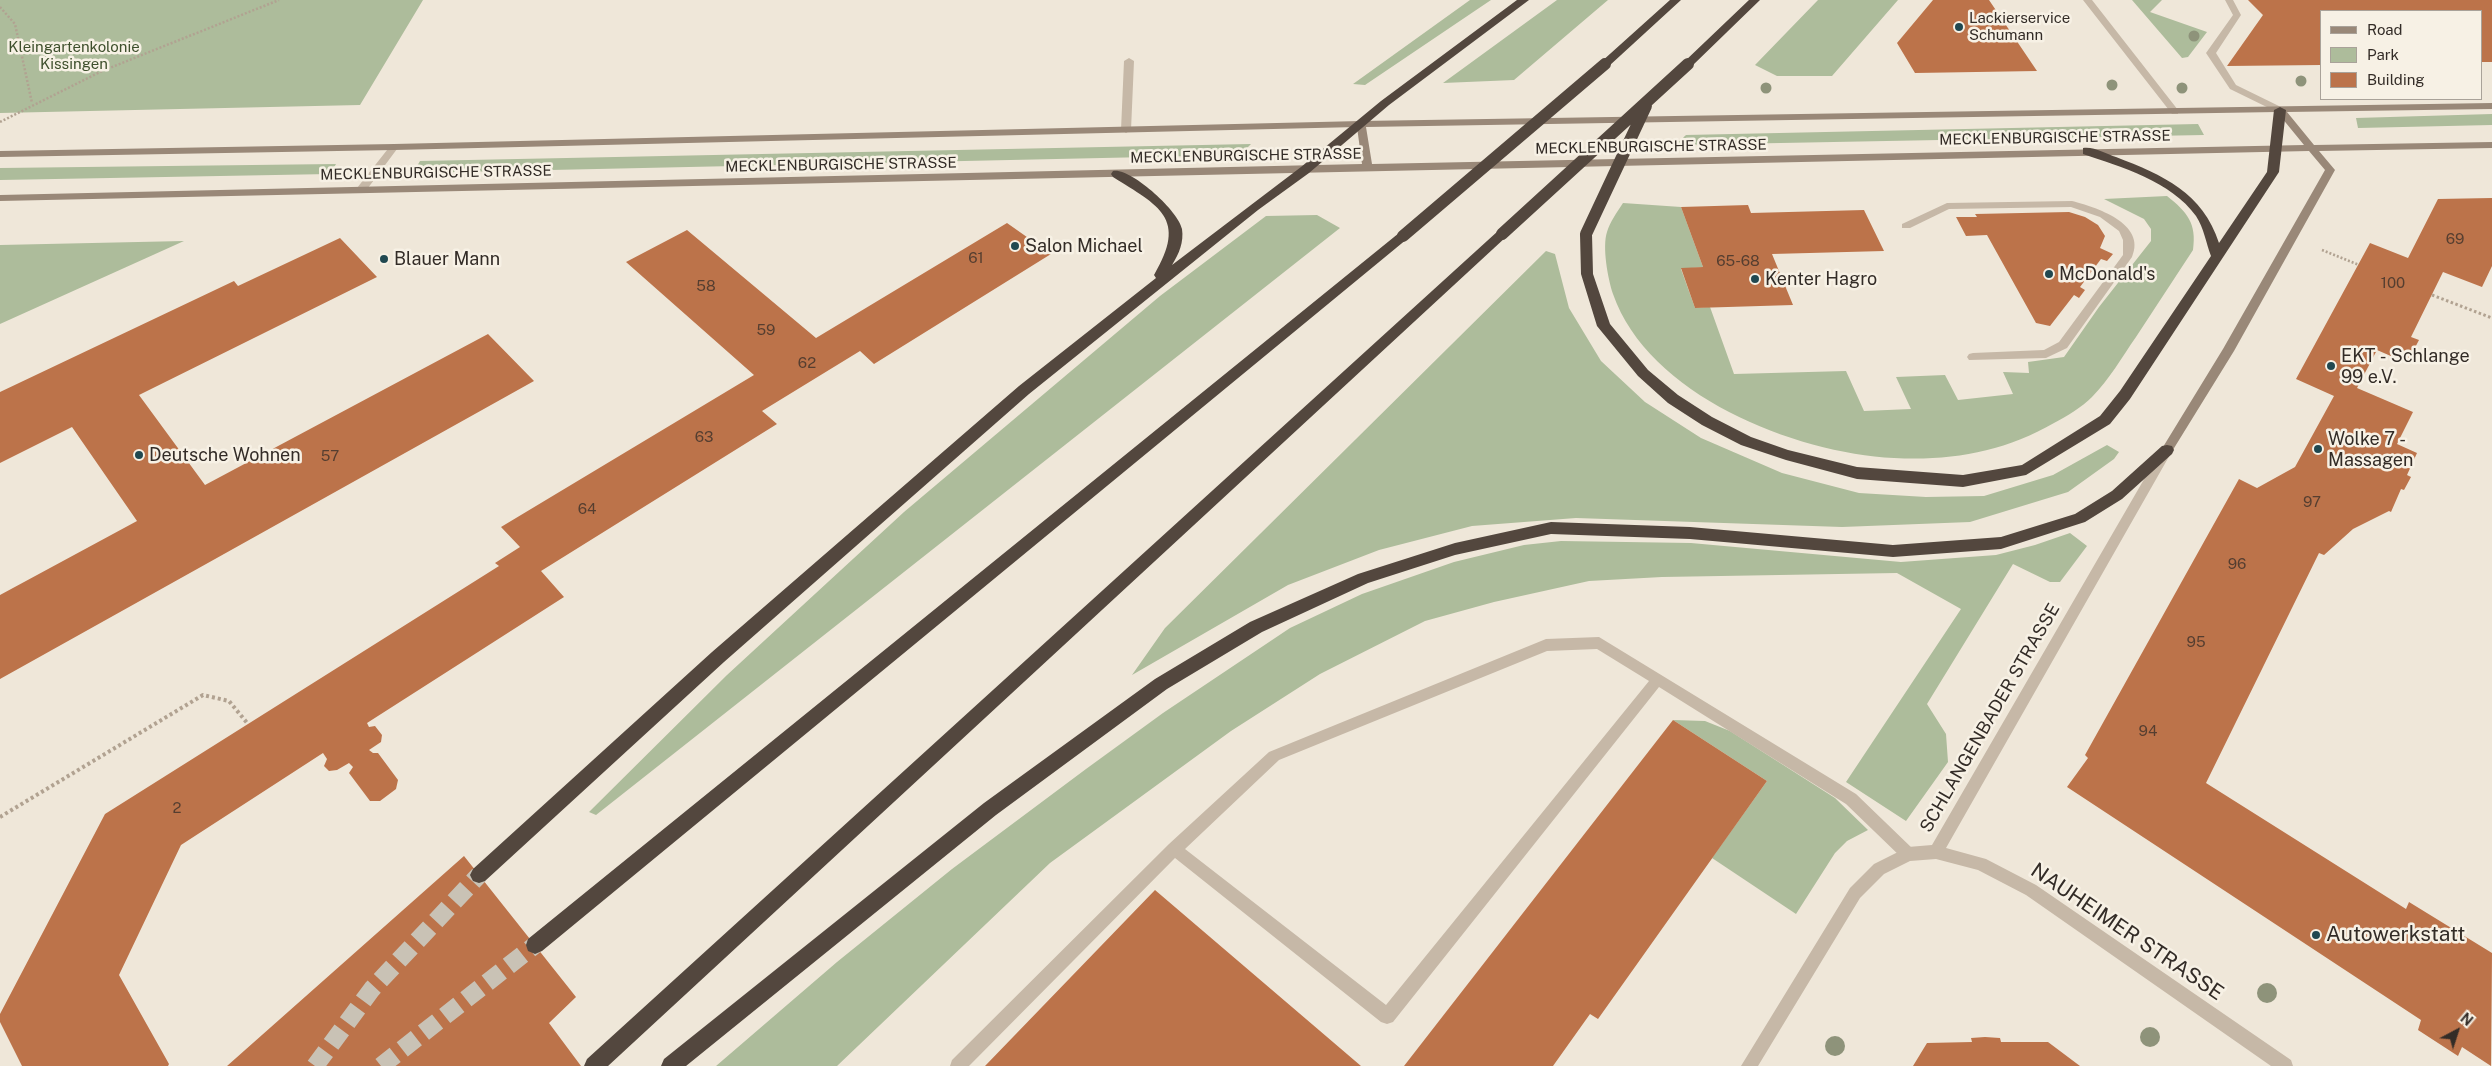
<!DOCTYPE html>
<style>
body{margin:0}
#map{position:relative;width:2492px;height:1066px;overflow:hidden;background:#efe7d9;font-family:"Public Sans",sans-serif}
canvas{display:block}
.legend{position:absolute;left:2320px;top:10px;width:162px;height:90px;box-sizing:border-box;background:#f7f1e5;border:1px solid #a9a299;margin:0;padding:6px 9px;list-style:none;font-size:15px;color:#332c27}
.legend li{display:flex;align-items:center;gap:10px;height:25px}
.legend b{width:25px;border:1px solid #a9a299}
.north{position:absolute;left:2432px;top:1006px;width:50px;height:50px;-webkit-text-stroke:4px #f7f1e5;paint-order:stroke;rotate:40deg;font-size:14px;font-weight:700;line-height:20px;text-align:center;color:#332c27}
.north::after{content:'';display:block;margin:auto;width:18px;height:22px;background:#332c27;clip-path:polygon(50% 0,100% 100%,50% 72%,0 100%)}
</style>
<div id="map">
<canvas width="2492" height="1066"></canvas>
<ul class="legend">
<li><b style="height:6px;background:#998878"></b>Road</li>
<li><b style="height:14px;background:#adbc9b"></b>Park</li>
<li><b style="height:14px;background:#bc734a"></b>Building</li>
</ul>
<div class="north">N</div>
</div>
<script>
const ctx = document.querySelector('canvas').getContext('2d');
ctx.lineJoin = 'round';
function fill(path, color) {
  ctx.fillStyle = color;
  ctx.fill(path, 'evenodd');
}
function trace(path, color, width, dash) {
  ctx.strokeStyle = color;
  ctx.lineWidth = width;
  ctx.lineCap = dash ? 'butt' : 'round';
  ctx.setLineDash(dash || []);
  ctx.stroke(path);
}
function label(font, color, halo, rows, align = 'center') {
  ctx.font = font + ' "Public Sans",sans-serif';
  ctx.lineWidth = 5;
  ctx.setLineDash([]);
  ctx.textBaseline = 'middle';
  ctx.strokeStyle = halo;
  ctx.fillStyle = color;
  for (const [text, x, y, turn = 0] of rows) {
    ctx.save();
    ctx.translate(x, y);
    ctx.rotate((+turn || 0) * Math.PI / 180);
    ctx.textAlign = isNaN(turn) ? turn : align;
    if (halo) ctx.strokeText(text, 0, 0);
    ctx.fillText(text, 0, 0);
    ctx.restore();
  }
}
fill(new Path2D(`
 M0 0H423L360 105 0 113Z
 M1470 0H1491L1365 85 1353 84Z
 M1557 0H1608L1514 80 1443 83Z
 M1818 0H1898L1832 76H1777L1755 65Z
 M2132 0H2162L2150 12 2207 32 2188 57 2182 58Z
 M2492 114V125L2358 128 2356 118Z
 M2198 124 2204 135 1675 145 1686 135Z
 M1251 144 1240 155 413 173 420 161Z
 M336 164 330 174 0 180V168Z
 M2167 196C2187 212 2197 223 2193 250 2174 279 2155 308 2136 337 2122 357 2109 380 2092 397 2082 407 2066 417 2054 423 2004 452 1951 461 1894 458 1794 453 1648 395 1613 294 1608 279 1602 247 1607 232 1610 222 1617 212 1623 203L1681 207 1703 267 1681 269 1695 308 1710 307 1734 374 1846 371 1864 411 1911 409 1896 377 1945 375 1958 400 2013 394 2003 372 2029 373 2028 362 2064 357 2099 307 2151 241V229L2144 219 2104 199Z
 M1317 215 1340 228 596 815 589 812 727 675 904 512 1160 296 1266 216Z
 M184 241 0 324V245Z
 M1546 251 1555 254 1569 308 1601 361 1645 402 1701 438 1782 473 1859 493 1926 497 1984 496 2053 475 2107 445 2119 452 2114 459 2068 492 1970 522 1842 527 1576 518 1472 526 1379 550 1288 585 1132 675 1165 628Z
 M2070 533 2087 546 2060 582H2050L2013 564 1927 704 1946 734 1948 762 1906 821 1846 782 1961 609 1897 573 1662 577 1589 581 1494 602 1425 621 1320 674 1231 731 1050 863 837 1066H716L837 962 952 869 1086 769 1163 713 1290 628 1362 594 1454 562 1524 545 1561 541 1691 543 1901 562 1996 555 2035 545Z
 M1673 720 1705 721 1730 731 1835 798 1868 830 1847 841 1835 853 1796 914 1712 858 1767 781Z`), '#adbc9b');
fill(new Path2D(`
 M1933 0H1989L2037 71 1915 73 1897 43Z
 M2248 0H2492V62H2481V11H2321V65L2227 66 2263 15Z
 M2492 198V266L2482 287 2443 272 2411 337 2419 340 2407 363 2377 350 2357 388 2413 412 2397 444 2417 453 2407 475 2411 477 2404 490 2401 489 2391 512 2389 511 2353 529 2324 555 2319 553 2206 783 2406 909 2409 902 2492 953 2491 1066 2462 1047 2458 1056 2418 1030 2421 1020 2067 787 2088 758 2085 755 2239 479 2257 488 2295 467 2334 396 2296 379 2370 243 2408 258 2438 199Z
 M1748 205 1751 213 1864 210 1884 251 1772 254 1793 305 1695 308 1681 268 1703 267 1681 207Z
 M2069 212 2085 217 2098 225 2105 236 2100 248 2113 254 2107 261 2101 259 2080 287 2085 290 2079 298 2074 295 2050 326 2036 323 1987 235 1966 236 1956 217H1977L1975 214Z
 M1007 223 1051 254 874 364 860 351 762 411 777 424 541 571 564 597 367 723 369 727 375 726 382 735 381 742 369 750 373 753H378L398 780 396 789 380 801H370L349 773 353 767 349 763 337 770 329 771 324 766 327 759 323 753 181 845 119 975 169 1064 168 1066H22L0 1022V1014L105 814 499 566 495 563 520 547 501 527 754 375 626 262 687 230 816 338Z
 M340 238 377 277 139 395 205 485 488 334 534 381 0 679V595L137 521 72 427 0 463V392L234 281 238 286Z
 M1673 720 1767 781 1598 1019 1590 1014 1553 1066H1404Z
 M464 856 576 997 549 1023 581 1066H227Z
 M1155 890 1361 1066H985Z
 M1985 1037 2000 1038 2001 1042H2048L2080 1066H1913L1927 1043 1972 1042 1971 1038Z`), '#bc734a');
trace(new Path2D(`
 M315 1066 372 989 479 875
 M381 1066 535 945`), '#c9c2b5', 18, [18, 9]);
trace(new Path2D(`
 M0 7 15 24 32 103
 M0 122 102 71 279 0
 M2322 250 2359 265`), '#b1a291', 2.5, [2, 2]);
trace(new Path2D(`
 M2432 295 2492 318`), '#b1a291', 3, [2.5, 2.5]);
trace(new Path2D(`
 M0 817 203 695 229 701 248 724`), '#b1a291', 4, [3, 3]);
fill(new Path2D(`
 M2083 0H2092L2178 110V114H2172Z
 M2225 0H2233L2241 15 2216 53 2236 85 2283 108V112H2277L2230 89 2206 53 2233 15Z
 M1129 58 1134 61 1131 130 1126 133 1121 130 1124 61Z
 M394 144 397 145V149L365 192H357V188L391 145Z
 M2072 201C2095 207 2147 223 2132 257L2067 348 2046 358 1969 360 1967 357 1969 354 1973 353 2044 350 2059 342 2123 255V240L2119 231 2100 217 2071 207 1949 209 1910 228H1902V224L1947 203Z
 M1599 637 1856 794 1913 849 1915 854 1913 859 1908 861 1903 859 1846 804 1659 687 1393 1022 1387 1024 1381 1022 1175 858 969 1066H950L952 1060 1169 844 1269 752 1546 639ZM1597 649 1649 681 1386 1005 1185 849 1279 760 1547 651Z`), '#c6b8a7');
fill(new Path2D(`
 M2165 449 2171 453 1946 848 1986 859 2036 885 2291 1060 2293 1066H2271L2026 895 1978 870 1936 859 1910 861 1884 874 1860 898 1758 1066H1741L1850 888 1874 864 1908 847 1932 845 2161 450Z`), '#c6b8a7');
fill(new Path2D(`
 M2492 103V109L2287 112 2314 145 2492 142V148L2319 151 2335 170 2234 351 2171 453H2163L2161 450 2163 447 2223 349 2325 170 2309 151 0 201V195L1362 164 1357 127 394 150 0 157V151L394 144 1361 121ZM2277 112 2304 145 1372 164 1366 127Z`), '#998878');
fill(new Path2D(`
 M1517 0H1529L1389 105 1309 173 1258 210 1029 394 724 662 485 881 479 883 473 881 470 875 473 869 712 652 1019 386 1156 278 1154 275C1188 218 1159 206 1113 177L1111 174 1113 171C1130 167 1179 211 1182 229 1184 242 1179 254 1172 265L1301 167 1381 101Z
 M1670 0H1681L1609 66H1601V62Z
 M1749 0H1760L1692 66H1684V62Z
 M2280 107 2286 110 2279 172 2130 399 2110 424 2026 475 1963 487 1857 479 1786 460 1741 445 1702 425 1668 403 1638 376 1597 326 1581 274 1580 234 1586 230 1592 234 1593 274 1610 324 1648 370 1678 395 1712 417 1751 437 1788 450 1857 467 1963 475 2022 465 2100 416 2120 391 2211 256C2206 243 2204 228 2196 216 2171 181 2121 167 2083 154V148C2093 146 2107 154 2116 157 2163 175 2203 193 2219 243L2267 172 2274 110Z
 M1502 230 1506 231 1508 234 1506 237 608 1066H584L587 1059 1498 231Z
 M1403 232 1407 233 1409 236 1407 239 542 951 535 954 528 951 526 945 528 939 1399 233Z
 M2167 445 2172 446 2174 450 2172 454 2122 499 2085 522 2001 549 1893 557 1690 539 1551 534 1455 555 1368 583 1262 632 1167 689 996 815 686 1066H661L664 1059 984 803 1155 679 1250 622 1358 574 1455 543 1551 522 1690 527 1893 545 2001 537 2075 514 2112 491 2162 446Z`), '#53473e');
trace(new Path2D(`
 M1502 234 1688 64
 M1586 234 1646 106
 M1403 236 1605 64`), '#53473e', 12);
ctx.fillStyle = '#8e937a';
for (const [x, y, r] of [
 [2194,36,5.5],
 [2301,81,5.5],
 [2112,85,5.5],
 [1766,88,5.5],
 [2182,88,5.5],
 [2267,993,10],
 [2150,1037,10],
 [1835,1046,10]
]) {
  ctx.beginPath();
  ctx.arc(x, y, r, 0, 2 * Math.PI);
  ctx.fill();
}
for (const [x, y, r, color] of [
 [1959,27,5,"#204850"],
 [1015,246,5,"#204850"],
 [384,259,5,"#204850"],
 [2049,274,5,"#204850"],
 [1755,279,5,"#204850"],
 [2331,366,5,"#204850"],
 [2318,449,5,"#204850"],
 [139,455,5,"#204850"],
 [2316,935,5,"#204850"]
]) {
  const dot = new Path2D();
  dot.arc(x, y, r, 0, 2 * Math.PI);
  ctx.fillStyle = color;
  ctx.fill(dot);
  trace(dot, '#f7f1e5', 2);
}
label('15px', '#332c27', '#f7f1e5', [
 ["Lackierservice",1969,18],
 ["Schumann",1969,35]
], 'left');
label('15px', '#3e4f2c', '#f7f1e5', [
 ["Kleingartenkolonie",74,47],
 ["Kissingen",74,64]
]);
label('15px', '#332c27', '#f7f1e5', [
 ["MECKLENBURGISCHE STRASSE",2055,138,-1],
 ["MECKLENBURGISCHE STRASSE",1651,147,-1],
 ["MECKLENBURGISCHE STRASSE",1246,156,-1],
 ["MECKLENBURGISCHE STRASSE",841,165,-1],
 ["MECKLENBURGISCHE STRASSE",436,173,-1]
]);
label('15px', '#553e30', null, [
 ["69",2455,239],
 ["61",976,258],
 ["65-68",1738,261],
 ["100",2393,283],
 ["58",706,286],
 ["59",766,330],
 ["62",807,363],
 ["63",704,437],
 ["57",330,456],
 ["97",2312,502],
 ["64",587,509],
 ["96",2237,564],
 ["95",2196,642],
 ["94",2148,731],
 ["2",177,808]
]);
label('18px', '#332c27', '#f7f1e5', [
 ["Salon Michael",1025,246],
 ["Blauer Mann",394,259],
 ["McDonald's",2059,274],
 ["Kenter Hagro",1765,279],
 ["EKT - Schlange",2341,356],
 ["99 e.V.",2341,377],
 ["Wolke 7 -",2328,439],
 ["Massagen",2328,460],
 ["Deutsche Wohnen",149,455]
], 'left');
label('18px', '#332c27', '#f7f1e5', [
 ["SCHLANGENBADER STRASSE",1990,718,-60]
]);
label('21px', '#332c27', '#f7f1e5', [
 ["NAUHEIMER STRASSE",2127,932,34]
]);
label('21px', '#332c27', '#f7f1e5', [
 ["Autowerkstatt",2326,935]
], 'left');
</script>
